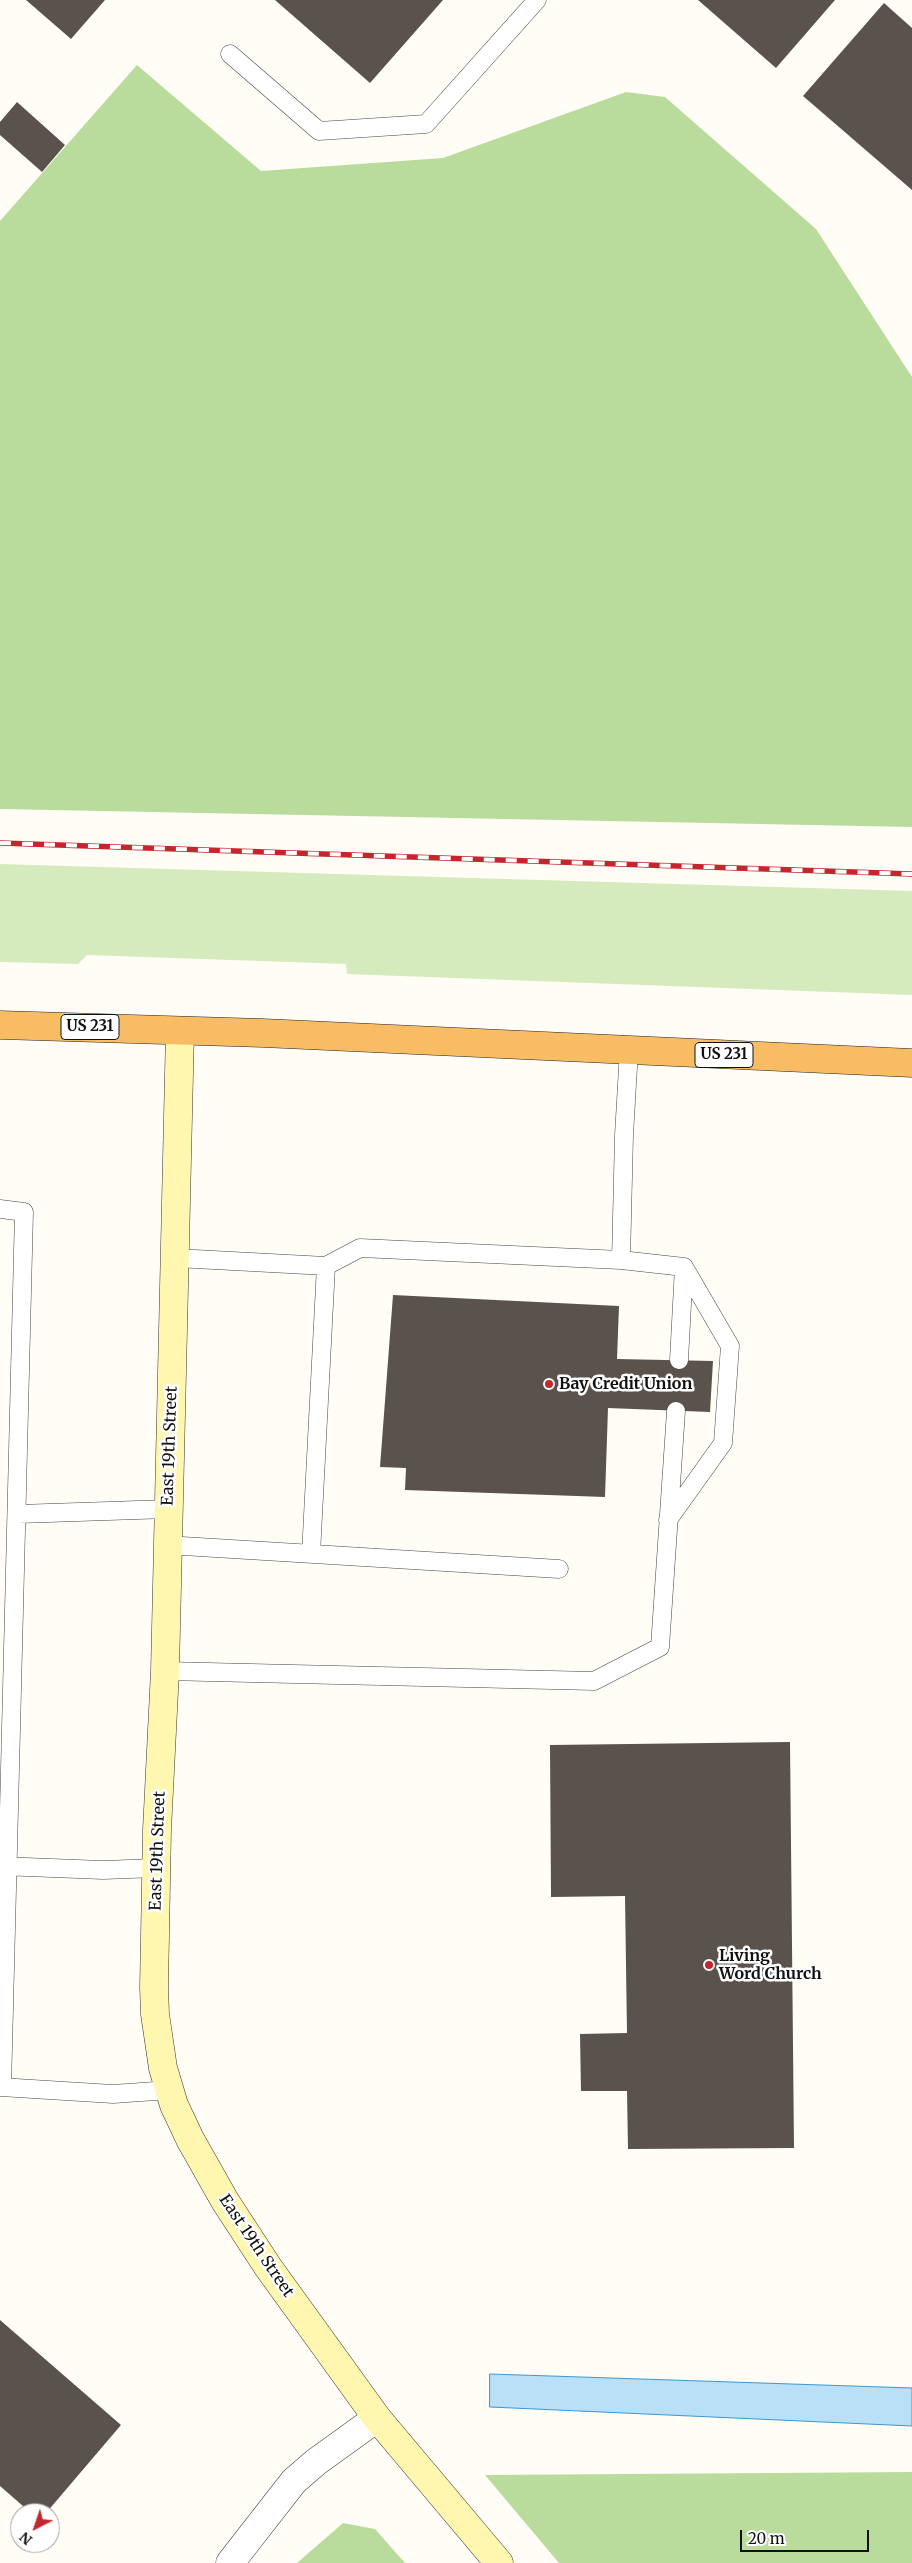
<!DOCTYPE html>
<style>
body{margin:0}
#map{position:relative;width:912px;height:2563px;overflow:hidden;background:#fffdf5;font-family:Merriweather,serif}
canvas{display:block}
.north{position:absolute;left:10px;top:2503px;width:50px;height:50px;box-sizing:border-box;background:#fff;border:1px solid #a0a0a0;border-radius:50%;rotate:221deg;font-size:14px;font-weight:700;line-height:20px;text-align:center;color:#111}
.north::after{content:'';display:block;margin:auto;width:18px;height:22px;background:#c4262e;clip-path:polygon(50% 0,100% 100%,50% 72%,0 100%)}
.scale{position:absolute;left:740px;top:2530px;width:129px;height:22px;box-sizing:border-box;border:2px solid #111;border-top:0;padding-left:6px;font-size:15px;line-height:18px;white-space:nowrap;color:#111;-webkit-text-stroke:4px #fff;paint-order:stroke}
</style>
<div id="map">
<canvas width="912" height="2563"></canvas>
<div class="north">N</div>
<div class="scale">20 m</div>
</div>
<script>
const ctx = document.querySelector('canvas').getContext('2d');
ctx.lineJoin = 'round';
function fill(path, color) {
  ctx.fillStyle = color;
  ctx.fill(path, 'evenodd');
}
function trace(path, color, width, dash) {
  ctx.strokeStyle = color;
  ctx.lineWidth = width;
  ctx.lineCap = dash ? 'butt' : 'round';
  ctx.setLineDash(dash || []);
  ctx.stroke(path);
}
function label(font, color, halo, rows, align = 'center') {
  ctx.font = font + ' Merriweather,serif';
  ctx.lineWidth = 5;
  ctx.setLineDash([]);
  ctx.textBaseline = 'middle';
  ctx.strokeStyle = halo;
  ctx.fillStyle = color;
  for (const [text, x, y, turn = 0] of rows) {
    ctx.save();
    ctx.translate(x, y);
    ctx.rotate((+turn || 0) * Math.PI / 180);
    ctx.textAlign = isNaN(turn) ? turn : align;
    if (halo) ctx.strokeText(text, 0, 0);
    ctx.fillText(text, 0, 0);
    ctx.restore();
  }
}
fill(new Path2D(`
 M0 864 912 891V995L347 974 346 964 87 955 78 964 0 962Z`), '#d5ebbd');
fill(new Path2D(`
 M137 65 261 171 443 158 626 92 665 97 816 229 912 377V827L0 809V221Z
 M912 2472V2563H559L485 2475Z
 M343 2523 375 2529 405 2563H297Z`), '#b9dc9c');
const water = new Path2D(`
 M490 2374 912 2388V2426L490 2407Z`);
fill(water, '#b9e0f7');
trace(water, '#3f96cf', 1);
fill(new Path2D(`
 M26 0H105L71 39Z
 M275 0H443L370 83Z
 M698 0H835L776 68Z
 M884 3 912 28V190L803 96Z
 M17 102 65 145 42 172 0 135V122Z
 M393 1295 619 1306 617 1359 713 1361 710 1412 608 1408 605 1497 405 1490 406 1468 380 1467Z
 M790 1742 794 2148 628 2149 627 2091H581L580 2034 627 2033 625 1896 551 1897 550 1745Z
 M0 2320 121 2425 46 2513H31L0 2486Z`), '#5a524d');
const service = new Path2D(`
 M230 54 319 131 426 124 537 0
 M0 1209 24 1212 2 2087
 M176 1258 326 1266 360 1248 621 1260 684 1267
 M621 1260 624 1135 629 1050
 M679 1360 684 1267
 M18 1514 168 1509
 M668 1520 723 1443 730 1346 684 1267
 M166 1545 559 1569
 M311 1554 326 1266
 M165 1671 594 1681 660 1647 676 1411
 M0 1866 103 1870 157 1868
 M0 2087 113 2094 170 2090`);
const minor = new Path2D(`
 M230 2563 294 2481 316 2462 377 2418`);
const secondary = new Path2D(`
 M180 1031 165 1671 157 1830 154 1988 155 2014 163 2068 174 2105 190 2139 225 2201 268 2267 377 2418 499 2563`);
const trunk = new Path2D(`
 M0 1025 263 1033 912 1063`);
trace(service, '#444', 19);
trace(minor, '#444', 29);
trace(secondary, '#333', 29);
trace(trunk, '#222', 29);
trace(service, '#fff', 18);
trace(minor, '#fff', 28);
trace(secondary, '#fff6b0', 28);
trace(trunk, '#f7bc64', 28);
const rail = new Path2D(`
 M0 843 912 874`);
trace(rail, '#c4262e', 5.5);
trace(rail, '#fff', 4, [11]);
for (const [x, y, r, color] of [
 [549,1384,5,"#c4262e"],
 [709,1965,5,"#c4262e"]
]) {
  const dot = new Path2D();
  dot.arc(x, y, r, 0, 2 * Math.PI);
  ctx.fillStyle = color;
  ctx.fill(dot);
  trace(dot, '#fff', 2);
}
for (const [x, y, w] of [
 [90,1027,58],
 [724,1055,58]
]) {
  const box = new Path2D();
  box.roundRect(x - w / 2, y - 12.5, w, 25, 4);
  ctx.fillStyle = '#fff';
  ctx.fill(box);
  trace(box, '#111', 1);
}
label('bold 15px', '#111', null, [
 ["US 231",90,1027],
 ["US 231",724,1055]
]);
label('bold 16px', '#111', '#fff', [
 ["Bay Credit Union",559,1384],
 ["Living",719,1956],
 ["Word Church",719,1974]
], 'left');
label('16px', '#111', '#fff', [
 ["East 19th Street",170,1446,-88],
 ["East 19th Street",158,1851,-88],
 ["East 19th Street",256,2246,56]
]);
</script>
